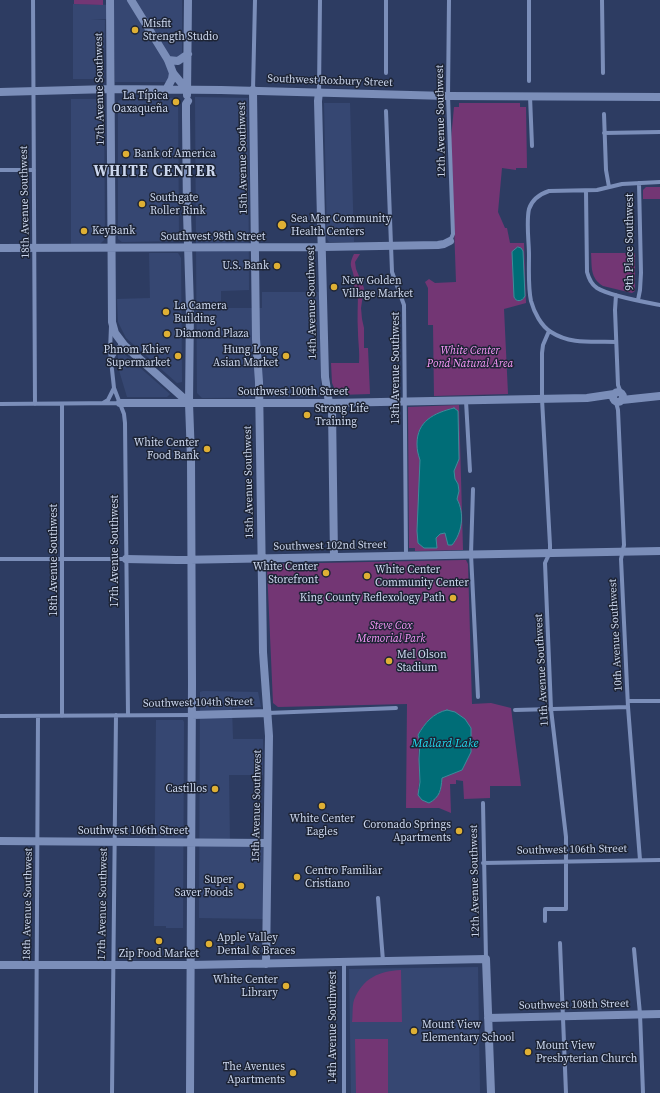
<!DOCTYPE html>
<meta charset="utf-8">
<style>
body{margin:0}
canvas{display:block;background:#2d3c62}
</style>
<canvas width="660" height="1093"></canvas>
<script>
const ctx = document.querySelector('canvas').getContext('2d');
ctx.lineJoin = 'round';
function fill(path, color) {
  ctx.fillStyle = color;
  ctx.fill(path, 'evenodd');
}
function trace(path, color, width, dash) {
  ctx.strokeStyle = color;
  ctx.lineWidth = width;
  ctx.lineCap = dash ? 'butt' : 'round';
  ctx.setLineDash(dash || []);
  ctx.stroke(path);
}
function label(font, color, halo, rows, align = 'center') {
  ctx.font = font + ' "Source Serif 4",serif';
  ctx.lineWidth = 3;
  ctx.setLineDash([]);
  ctx.textBaseline = 'middle';
  ctx.strokeStyle = halo;
  ctx.fillStyle = color;
  for (const [text, x, y, turn = 0] of rows) {
    ctx.save();
    ctx.translate(x, y);
    ctx.rotate((+turn || 0) * Math.PI / 180);
    ctx.textAlign = isNaN(turn) ? turn : align;
    if (halo) ctx.strokeText(text, 0, 0);
    ctx.fillText(text, 0, 0);
    ctx.restore();
  }
}
fill(new Path2D(`
 M114 0H182V54L167 82H115L114 19H91L105 20 104 79H73V4L114 5Z
 M195 97 248 98 249 290 221 291V308H262V292H320L321 394 319 397 202 398 197 393Z
 M178 98 179 241 122 242 118 239V101L122 99Z
 M71 99H102L104 102 105 239 100 244H71Z
 M324 103H350L354 242H329L327 239Z
 M149 253H178L181 258 182 382 177 383 126 338 118 322 117 299 150 298Z
 M121 351 170 394 167 397H127L118 367V352Z
 M203 691 258 692 261 707 232 708 233 739H263V775H229L230 845H263V919L199 918 200 692Z
 M156 720H183L184 722 183 928H166V926H154Z
 M478 967 480 1093H351L349 969Z`), '#364772');
fill(new Path2D(`
 M74 0H103V5L74 4Z
 M459 103H520V107H526L527 168H516V170L502 168 498 212 505 228H507L510 243H524L526 303 504 309 508 394 434 396 433 325H428V288L425 282 429 279 435 283 456 282 451 139 454 107H459Z
 M646 187H660V199H643V190Z
 M591 253H635V291L632 293 603 286C590 278 592 267 591 253Z
 M354 254H360L355 262 356 269 364 288 361 308 362 319 364 328V348H368L370 394 339 395 337 394 332 383 331 363H359C360 352 358 342 358 332 357 318 358 304 358 291L354 290C354 286 354 281 354 277 352 266 348 266 354 254Z
 M459 405 463 550 415 551V548H409L408 407Z
 M463 560H466L468 564 472 704 491 703 511 708 521 786H490V798L464 799 463 781 456 780V784H450L451 813 439 808H406L407 704 278 707 273 703 267 568 269 566 273 564ZM447 710 466 761 462 770 442 778 440 793 418 789C421 779 419 770 419 760 418 751 420 744 418 735 425 723 434 713 447 710Z
 M401 970 402 1022H352C353 1016 352 1006 354 1000 363 978 379 971 401 970Z
 M355 1039H388V1093H356Z`), '#733674');
const water = new Path2D(`
 M518 247 521 248 523 251 525 296C522 302 516 302 514 297L512 252Z
 M454 408 458 411 459 459 454 471 455 479 458 484 459 491 457 499C465 514 462 533 452 545H448L445 533 440 534 436 538 437 548H424L418 543 417 531 420 460C418 454 417 450 417 444 417 421 434 413 454 408Z
 M447 710 455 712 465 719 471 728V752L462 770 442 778C441 790 440 797 429 803L422 800 418 795 420 782 419 759 420 742 418 735C425 723 433 713 447 710Z`);
fill(water, '#006d77');
trace(water, '#3d8d9b', 1);
trace(new Path2D(`
 M33 0 35 404
 M449 0 448 96 453 234 450 241
 M529 0V81
 M602 0 603 73
 M386 73V0
 M253 90 255 0
 M319 92 320 0
 M530 96 532 146
 M386 111 392 272 404 305 406 555
 M604 114 606 170 609 187
 M604 133 660 132
 M0 170H34
 M586 191 587 272C589 279 591 284 597 288 610 296 644 302 660 305
 M616 295 615 310 618 385 621 393
 M638 300 640 290 641 273 639 183
 M111 326 110 351 114 388 124 414 125 423 128 715
 M616 342C594 341 571 345 551 332 541 326 534 312 531 301 528 287 529 270 529 255 529 242 526 222 529 209 532 200 540 194 549 191L597 190 622 184 660 182
 M112 358 122 342
 M466 401 470 471
 M616 402 618 410 624 545 621 559 628 707 640 860
 M103 403 108 400 114 388
 M0 404 120 403
 M62 404V716
 M473 489 471 554 478 697
 M0 559H126
 M628 701H660
 M515 710 628 707
 M268 713 396 708
 M0 716 192 715
 M483 803 486 959
 M483 863 660 860
 M378 898 383 961
 M545 921V909H566V837L551 709 545 563 550 552V545L542 399V353L543 345 549 331
 M560 943 566 1093
 M634 949 640 1014 643 1093
 M36 1093 38 716
 M112 1093 116 715
 M344 1093V962`), '#7b8eb9', 4);
trace(new Path2D(`
 M110 0 112 322 115 333 124 345 189 403
 M131 0 168 60 173 73 187 90
 M168 60 178 61 188 54
 M166 90 172 79 173 73
 M253 90 256 339 259 382 263 652 269 736 266 964
 M0 92 110 89 221 90 448 96 660 97
 M319 92 318 101 325 377 329 403 332 409 334 557
 M187 95 188 0
 M188 101 186 104V116L187 213 190 308 189 403 191 458 192 684 190 1093
 M0 248 322 247 438 245 444 244 450 241
 M613 397a5 5 0 1 1 10 0a5 5 0 1 1-10 0Z
 M622 400 660 396
 M120 403H329L587 398 614 394
 M126 559 177 560 660 551
 M192 715 268 713
 M0 841 267 843
 M0 965H191L486 959 491 1093
 M488 1018 660 1014`), '#7b8eb9', 8);
for (const [x, y, r, color] of [
 [135,30,4,"#dfb034"],
 [176,102,4,"#dfb034"],
 [126,154,4,"#dfb034"],
 [142,204,4,"#dfb034"],
 [282,225,5,"#dfb034"],
 [84,231,4,"#dfb034"],
 [277,266,4,"#dfb034"],
 [334,287,4,"#dfb034"],
 [166,312,4,"#dfb034"],
 [167,334,4,"#dfb034"],
 [178,356,4,"#dfb034"],
 [286,356,4,"#dfb034"],
 [307,415,4,"#dfb034"],
 [207,449,4,"#dfb034"],
 [326,573,4,"#dfb034"],
 [367,576,4,"#dfb034"],
 [453,598,4,"#dfb034"],
 [389,661,4,"#dfb034"],
 [215,789,4,"#dfb034"],
 [322,806,4,"#dfb034"],
 [459,831,4,"#dfb034"],
 [297,877,4,"#dfb034"],
 [241,886,4,"#dfb034"],
 [159,941,4,"#dfb034"],
 [209,944,4,"#dfb034"],
 [286,986,4,"#dfb034"],
 [414,1031,4,"#dfb034"],
 [528,1052,4,"#dfb034"],
 [293,1073,4,"#dfb034"]
]) {
  const dot = new Path2D();
  dot.arc(x, y, r, 0, 2 * Math.PI);
  ctx.fillStyle = color;
  ctx.fill(dot);
  trace(dot, '#1d2435', 1.5);
}
label('11px', '#ccd7ee', '#1d2435', [
 ["Misfit",143,24],
 ["Strength Studio",143,37],
 ["La Típica",168,96,"right"],
 ["Oaxaqueña",168,109,"right"],
 ["Bank of America",134,154],
 ["Southgate",150,198],
 ["Roller Rink",150,211],
 ["Sea Mar Community",291,219],
 ["Health Centers",291,232],
 ["KeyBank",92,231],
 ["U.S. Bank",269,266,"right"],
 ["New Golden",342,281],
 ["Village Market",342,294],
 ["La Camera",174,306],
 ["Building",174,319],
 ["Diamond Plaza",175,334],
 ["Phnom Khiev",170,350,"right"],
 ["Supermarket",170,363,"right"],
 ["Hung Long",278,350,"right"],
 ["Asian Market",278,363,"right"],
 ["Strong Life",315,409],
 ["Training",315,422],
 ["White Center",199,443,"right"],
 ["Food Bank",199,456,"right"],
 ["White Center",318,567,"right"],
 ["Storefront",318,580,"right"],
 ["White Center",375,570],
 ["Community Center",375,583],
 ["King County Reflexology Path",445,598,"right"],
 ["Mel Olson",397,655],
 ["Stadium",397,668],
 ["Castillos",207,789,"right"],
 ["White Center",322,819,"center"],
 ["Eagles",322,832,"center"],
 ["Coronado Springs",451,825,"right"],
 ["Apartments",451,838,"right"],
 ["Centro Familiar",305,871],
 ["Cristiano",305,884],
 ["Super",233,880,"right"],
 ["Saver Foods",233,893,"right"],
 ["Apple Valley",217,938],
 ["Dental & Braces",217,951],
 ["Zip Food Market",159,954,"center"],
 ["White Center",278,980,"right"],
 ["Library",278,993,"right"],
 ["Mount View",422,1025],
 ["Elementary School",422,1038],
 ["Mount View",536,1046],
 ["Presbyterian Church",536,1059],
 ["The Avenues",285,1067,"right"],
 ["Apartments",285,1080,"right"]
], 'left');
label('11px', '#ccd7ee', '#1d2435', [
 ["Southwest Roxbury Street",330,81,2],
 ["17th Avenue Southwest",100,89,-91],
 ["12th Avenue Southwest",441,121,-91],
 ["15th Avenue Southwest",243,158,-91],
 ["18th Avenue Southwest",25,202,-91],
 ["Southwest 98th Street",213,237],
 ["9th Place Southwest",630,242,-90],
 ["14th Avenue Southwest",312,303,-91],
 ["13th Avenue Southwest",396,368,-90],
 ["Southwest 100th Street",293,392],
 ["15th Avenue Southwest",249,482,-91],
 ["Southwest 102nd Street",330,546,-1],
 ["17th Avenue Southwest",115,551,-90],
 ["18th Avenue Southwest",54,560,-90],
 ["10th Avenue Southwest",616,635,-93],
 ["11th Avenue Southwest",542,670,-93],
 ["Southwest 104th Street",198,703,-1],
 ["15th Avenue Southwest",257,806,-89],
 ["Southwest 106th Street",133,831],
 ["Southwest 106th Street",572,850,-1],
 ["12th Avenue Southwest",475,881,-91],
 ["18th Avenue Southwest",28,904,-89],
 ["17th Avenue Southwest",103,904,-89],
 ["Southwest 108th Street",574,1005,-1],
 ["14th Avenue Southwest",333,1027,-90]
]);
label('italic 11px', '#fa98fa', '#1d2435', [
 ["White Center",470,351],
 ["Pond Natural Area",470,364],
 ["Steve Cox",391,626],
 ["Memorial Park",391,639]
]);
label('italic 12px', '#20daee', '#1d2435', [
 ["Mallard Lake",445,744]
]);
ctx.letterSpacing = '1px';
label('bold 15px', '#ccd7ee', '#1d2435', [
 ["WHITE CENTER",155,172]
]);
ctx.letterSpacing = '0px';
</script>
